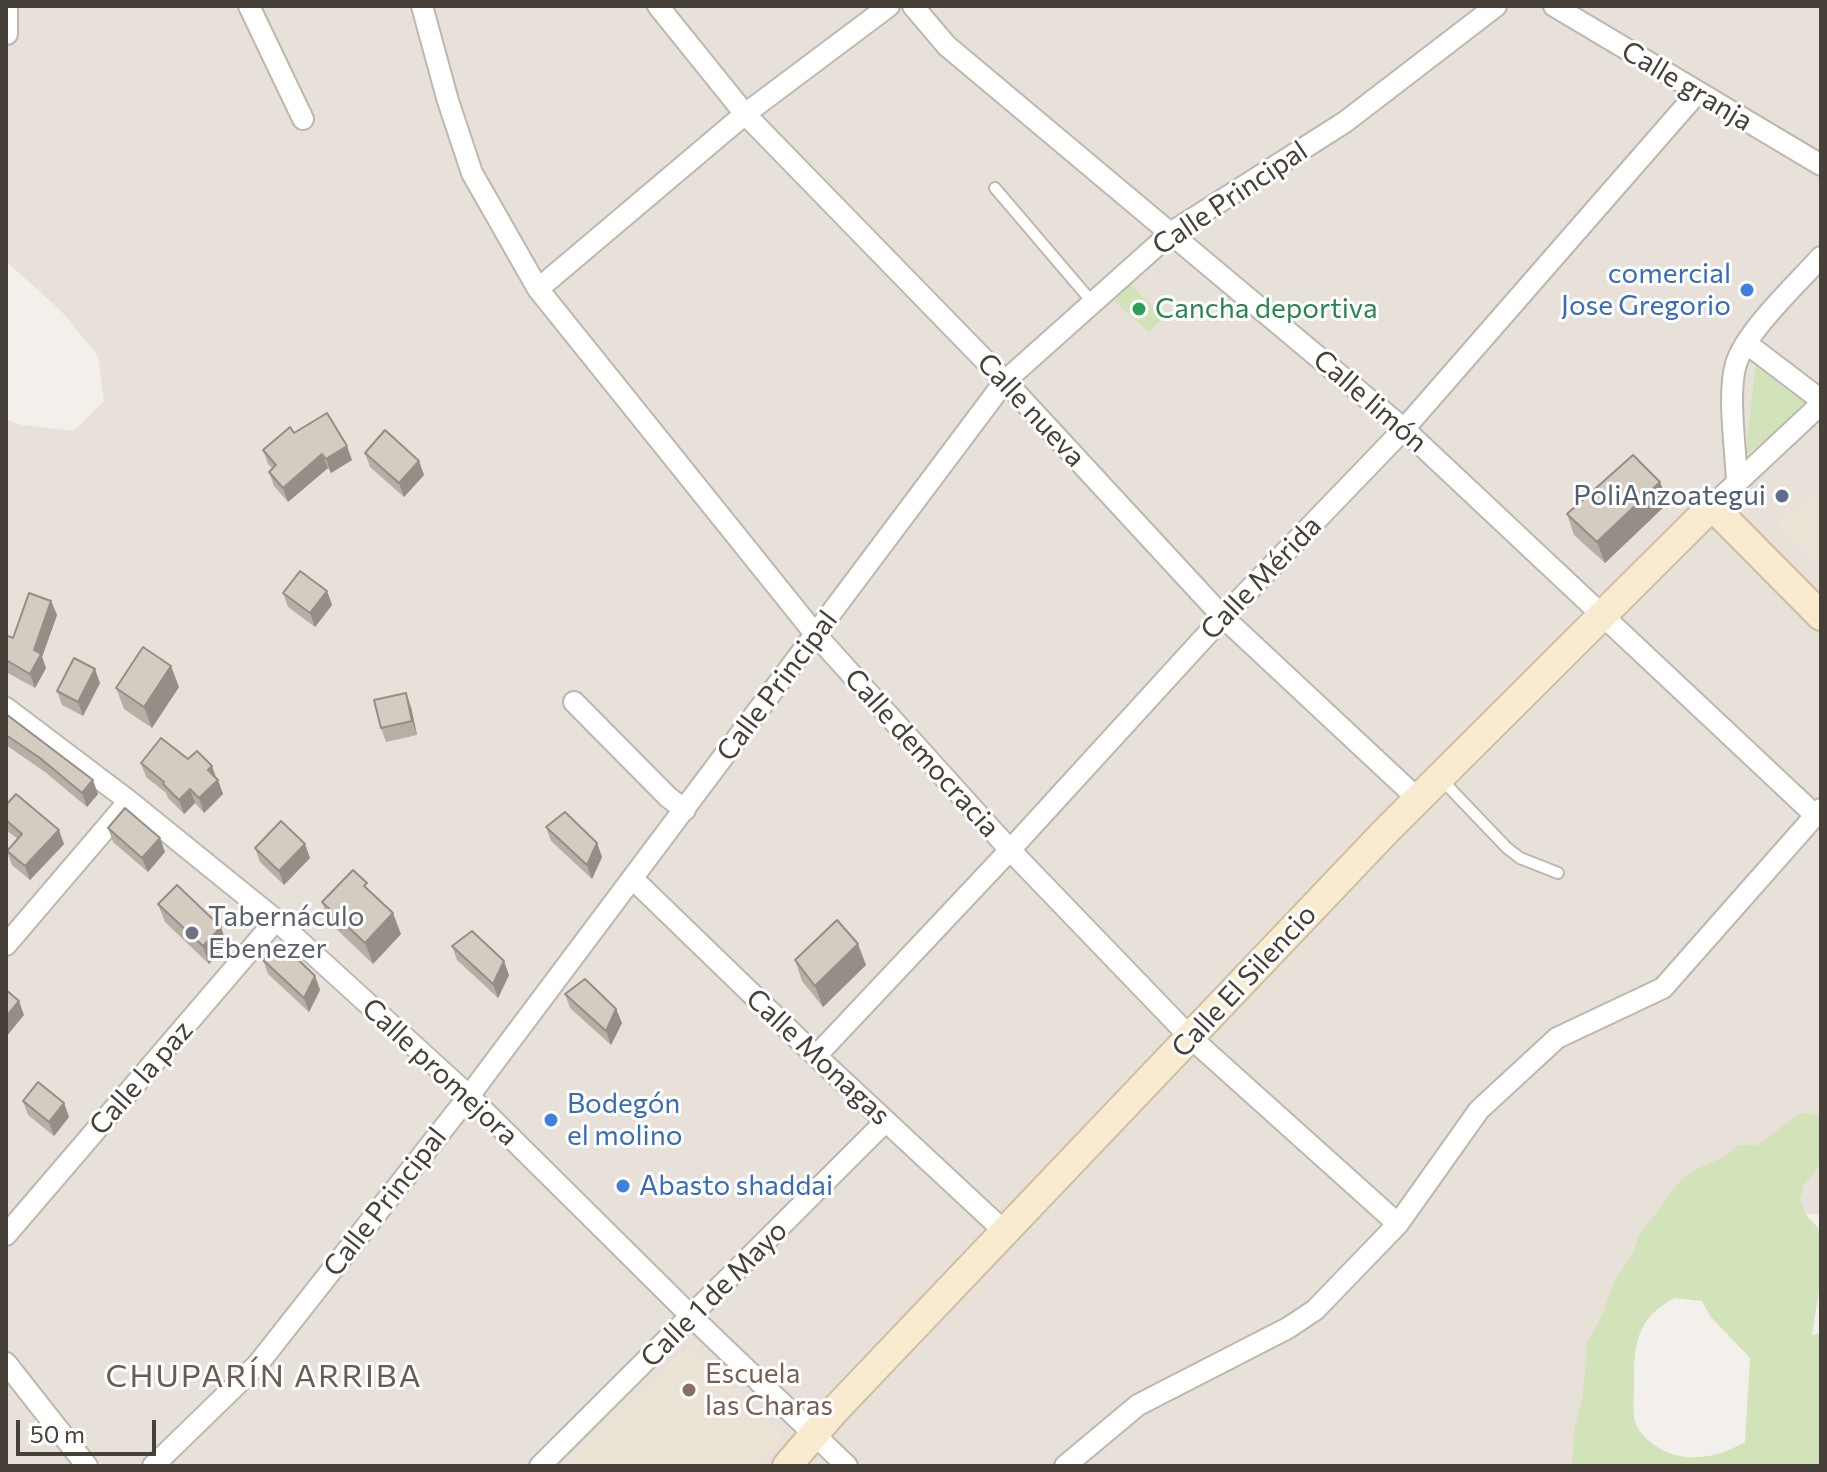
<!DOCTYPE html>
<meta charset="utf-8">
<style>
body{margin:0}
#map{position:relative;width:1827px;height:1472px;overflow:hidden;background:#f3f0eb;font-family:Commissioner,sans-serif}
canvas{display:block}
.frame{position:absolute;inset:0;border:8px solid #474039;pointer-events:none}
.scale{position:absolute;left:16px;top:1420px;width:140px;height:36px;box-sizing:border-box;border:4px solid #474039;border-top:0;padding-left:10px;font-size:24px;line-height:28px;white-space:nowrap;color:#474039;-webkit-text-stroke:6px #fff;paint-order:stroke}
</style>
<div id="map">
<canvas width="1827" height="1472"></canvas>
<div class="frame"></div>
<div class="scale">50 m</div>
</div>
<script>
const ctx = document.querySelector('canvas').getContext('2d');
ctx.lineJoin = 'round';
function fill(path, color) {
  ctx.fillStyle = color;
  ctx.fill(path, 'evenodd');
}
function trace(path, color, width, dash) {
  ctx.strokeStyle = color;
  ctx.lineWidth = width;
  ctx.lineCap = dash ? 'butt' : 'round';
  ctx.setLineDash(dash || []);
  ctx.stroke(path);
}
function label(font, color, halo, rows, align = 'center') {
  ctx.font = font + ' Commissioner,sans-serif';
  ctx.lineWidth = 6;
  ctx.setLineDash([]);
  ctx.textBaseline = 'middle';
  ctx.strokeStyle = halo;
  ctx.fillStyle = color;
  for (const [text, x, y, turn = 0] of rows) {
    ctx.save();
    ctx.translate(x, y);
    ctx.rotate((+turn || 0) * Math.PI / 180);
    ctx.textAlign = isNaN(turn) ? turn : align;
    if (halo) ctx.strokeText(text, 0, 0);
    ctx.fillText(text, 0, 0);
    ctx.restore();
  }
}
fill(new Path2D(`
 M6 6H1821V1215L1793 1212 1650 1281 1629 1348 1615 1466H6V420L22 425 74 431 104 401 98 356 62 312 6 261Z`), '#e7e1d9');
fill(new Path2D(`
 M1820 490 1821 491V566L1778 523Z
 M689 1346 784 1435 758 1466H561Z`), '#ebe3d6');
fill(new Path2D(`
 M1130 284 1164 317 1149 332 1114 301Z
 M1756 361 1809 403 1745 456Z
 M1801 1113 1821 1115V1163L1804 1185 1800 1200 1807 1216 1821 1231V1278L1812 1335 1821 1333V1466H1572L1574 1430 1583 1395 1587 1343 1603 1313 1614 1281 1633 1254 1638 1237 1680 1181 1693 1171 1725 1156 1739 1145H1757ZM1675 1298 1702 1301 1710 1316 1750 1358 1745 1442C1714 1460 1676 1466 1647 1439 1643 1435 1638 1430 1636 1424 1632 1413 1634 1399 1634 1387 1634 1346 1635 1318 1675 1298Z`), '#d3e3b9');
const lane = new Path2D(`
 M995 188 1093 303
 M1442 780 1507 848 1520 858 1558 873`);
const street = new Path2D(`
 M249 6 303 119
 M422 6 448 101 472 173 538 289 816 635 1010 850 1191 1038 1398 1224
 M658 6 745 114 1005 381 1223 617 1419 800
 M913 6 947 46 1404 429 1815 815
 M1554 6 1821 165
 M7 34V6
 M538 289 745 114 889 6
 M1746 343 1821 400
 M1737 483C1736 450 1727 394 1736 364 1746 331 1797 284 1821 257
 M1712 506 1821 404
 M574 702 668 797 685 810
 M6 708 129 801 276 920 469 1096 692 1317 847 1466
 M633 879 816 1056 1005 1232
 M6 945 129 801
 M816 1056 1010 850 1223 617 1404 429 1698 92
 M6 1235 276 920
 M6 1363 87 1466
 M153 1466 258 1364 469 1096 1005 381 1172 232 1345 122 1496 6
 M540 1466 886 1121
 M1065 1466 1138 1405 1288 1328 1315 1310 1398 1224 1479 1110 1557 1038 1663 988 1821 809`);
const secondary = new Path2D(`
 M787 1466 835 1410 1387 830 1712 506 1821 616`);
trace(lane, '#beb7ae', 14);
trace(street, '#beb7ae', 24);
trace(secondary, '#cdbea0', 32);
trace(lane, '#fff', 10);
trace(street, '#fff', 20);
trace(secondary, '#f9ebd0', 28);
fill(new Path2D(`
 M294 433 352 460 331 473 328 468 288 502 274 486 269 472 272 468 268 464 263 450Z
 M365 453 419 461 424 475 404 497 370 467Z
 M1660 482 1668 503 1605 563 1574 535 1567 514Z
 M327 591 332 605 315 627 288 607 283 593Z
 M51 601 57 615 42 657 46 668 35 688 6 672V638H13Z
 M100 683 83 716 62 705 57 691Z
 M179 687 152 728 124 709 116 688Z
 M411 707 417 735 386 742 381 728Z
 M6 714 98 794 87 807 45 772 6 745Z
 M188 759 217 779 223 794 204 813 195 803 184 814 168 798 166 793 146 777 141 763Z
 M6 805 64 844 30 880 12 865 7 851 18 839 6 830Z
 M546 827 597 843 602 857 592 879 551 841Z
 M108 828 165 852 148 872 113 842Z
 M255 848 310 858 284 885 260 862Z
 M370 892 401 934 373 964 330 923 322 902Z
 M158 904 227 945 209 964 165 922Z
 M452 946 509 975 498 998 457 960Z
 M263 960 315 976 320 990 309 1012 268 974Z
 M795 960 866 965 823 1007 802 981Z
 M565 994 616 1009 622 1023 611 1045 570 1008Z
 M23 1101 64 1103 69 1117 54 1136 28 1115Z`), '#b6afa6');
fill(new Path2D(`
 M347 446 352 460 331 473 326 459Z
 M322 454 328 468 288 502 283 488Z
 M419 461 424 475 404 497 399 483Z
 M1660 482 1668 503 1605 563 1597 542Z
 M327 591 332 605 315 627 310 613Z
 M51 601 57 615 42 657 46 668 35 688 30 674 34 650Z
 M171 666 179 687 152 728 144 707Z
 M95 669 100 683 83 716 78 702Z
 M406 693 411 707 417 735 412 721Z
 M212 766 217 780 208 770Z
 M93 780 98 794 87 807 82 793Z
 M218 780 223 794 204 813 199 798Z
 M190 789 195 803 184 814 179 800Z
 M59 830 64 844 30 880 25 866Z
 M160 838 165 852 148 872 142 858Z
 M597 843 602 857 592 879 587 865Z
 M305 844 310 858 284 885 279 871Z
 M393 913 401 934 373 964 365 943Z
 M221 927 227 945 209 964 203 946Z
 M858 944 866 965 823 1007 815 986Z
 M504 961 509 975 498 998 493 984Z
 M315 976 320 990 309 1012 304 998Z
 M19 1001 24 1015 6 1037V1017Z
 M616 1009 622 1023 611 1045 606 1031Z
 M64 1103 69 1117 54 1136 49 1122Z`), '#948e87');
const building = new Path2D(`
 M327 413 347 446 326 459 322 454 283 488 269 472 276 465 263 450 290 427 294 433Z
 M385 430 419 461 399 483 365 453Z
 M1633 455 1660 482 1597 542 1567 514Z
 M300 571 327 591 310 613 283 593Z
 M29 593 51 601 34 650 41 654 30 674 6 660V638L8 636 13 638Z
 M143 647 171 666 144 707 116 688Z
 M74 658 95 669 78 702 57 691Z
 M406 693 412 721 381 728 374 700Z
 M6 714 93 780 82 793 40 758 6 735Z
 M161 738 188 759 197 751 212 766 208 770 218 780 199 798 190 789 179 800 163 784 164 782 141 763Z
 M16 794 59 830 25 866 7 851 22 834 6 820V805Z
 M125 808 160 838 142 858 108 828Z
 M565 812 597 843 587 865 546 827Z
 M281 821 305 844 279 871 255 848Z
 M353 870 367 883 364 886 393 913 365 943 322 902Z
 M177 885 221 927 203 946 158 904Z
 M837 920 858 944 815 986 795 960Z
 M472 931 504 961 493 984 452 946Z
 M283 945 315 976 304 998 263 960Z
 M585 979 616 1009 606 1031 565 994Z
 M6 990 19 1001 6 1017Z
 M38 1082 64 1103 49 1122 23 1101Z`);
fill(building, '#d4cbc1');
trace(building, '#948e87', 2);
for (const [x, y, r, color] of [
 [1747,290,8,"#3f7fe0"],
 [1139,309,8,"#2e9e5b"],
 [1782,496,8,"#5c6f8a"],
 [192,933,8,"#6b7280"],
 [551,1120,8,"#3f7fe0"],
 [623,1186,8,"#3f7fe0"],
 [689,1390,8,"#8d6e63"]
]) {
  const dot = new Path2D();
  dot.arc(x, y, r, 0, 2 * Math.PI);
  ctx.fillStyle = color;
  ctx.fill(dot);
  trace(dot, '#fff', 3);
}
label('28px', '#474039', '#fff', [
 ["Calle granja",1687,86,31],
 ["Calle Principal",1230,198,-34],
 ["Calle limón",1370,401,41],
 ["Calle nueva",1031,410,47],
 ["Calle Mérida",1261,578,-46],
 ["Calle Principal",777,686,-53],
 ["Calle democracia",922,753,48],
 ["Calle El Silencio",1244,981,-47],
 ["Calle Monagas",818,1057,43],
 ["Calle promejora",440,1072,43],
 ["Calle la paz",141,1078,-49],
 ["Calle Principal",385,1202,-52],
 ["Calle 1 de Mayo",714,1294,-45]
]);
label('28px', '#366cbe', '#fff', [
 ["comercial",1731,274,"right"],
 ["Jose Gregorio",1731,306,"right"],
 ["Bodegón",567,1104],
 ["el molino",567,1136],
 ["Abasto shaddai",639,1186]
], 'left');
label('28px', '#27864d', '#fff', [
 ["Cancha deportiva",1155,309]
], 'left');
label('28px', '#4e5e75', '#fff', [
 ["PoliAnzoategui",1766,496]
], 'right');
label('28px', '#5b616d', '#fff', [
 ["Tabernáculo",208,917],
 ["Ebenezer",208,949]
], 'left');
label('28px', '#785e54', '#fff', [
 ["Escuela",705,1374],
 ["las Charas",705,1406]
], 'left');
ctx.letterSpacing = '2px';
label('32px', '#685d52', '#fff', [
 ["CHUPARÍN ARRIBA",264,1376]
]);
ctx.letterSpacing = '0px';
</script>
